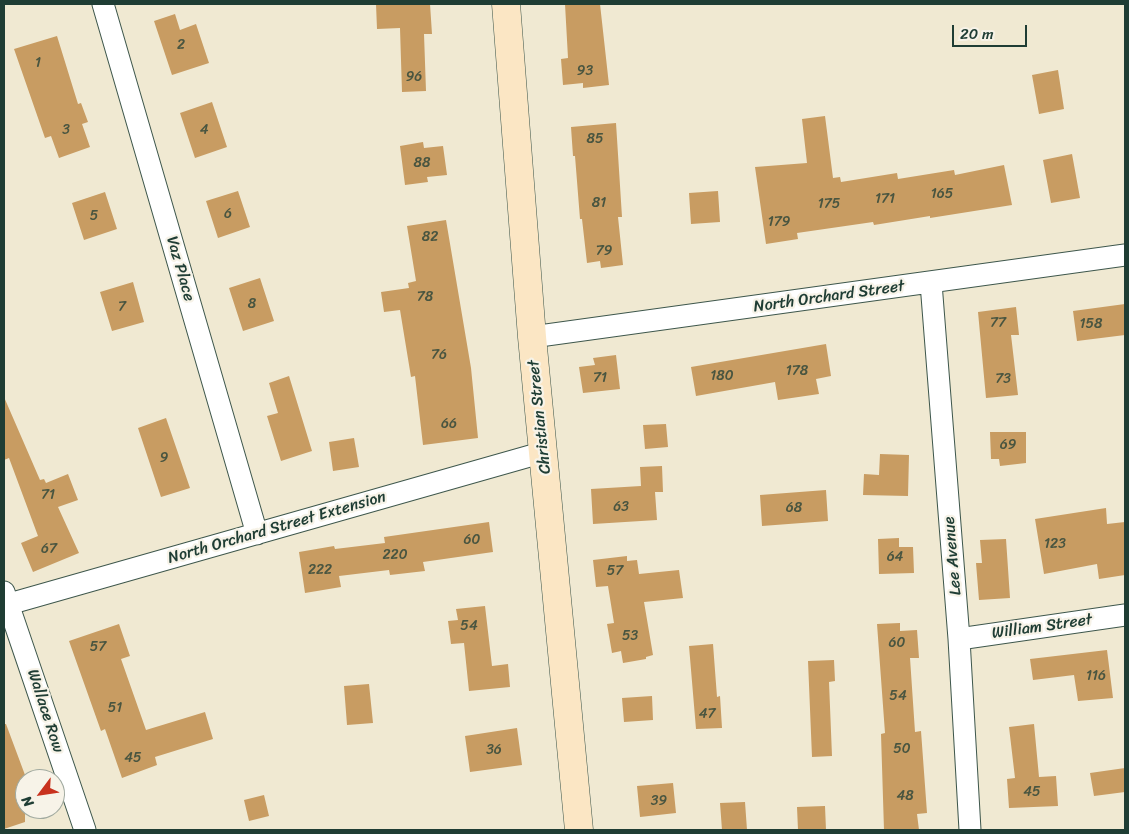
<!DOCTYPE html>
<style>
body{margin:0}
#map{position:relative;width:1129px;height:834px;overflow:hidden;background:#f0e9d2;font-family:Sriracha,sans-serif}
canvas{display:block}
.frame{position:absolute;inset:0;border:5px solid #1f3d34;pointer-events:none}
.north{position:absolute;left:15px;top:769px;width:50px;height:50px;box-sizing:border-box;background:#f7f3e8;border:1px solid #a1aaa0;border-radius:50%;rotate:239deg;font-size:14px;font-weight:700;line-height:20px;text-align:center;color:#1f3d34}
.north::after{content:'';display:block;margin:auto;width:18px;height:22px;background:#c8321e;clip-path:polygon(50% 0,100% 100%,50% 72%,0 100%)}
.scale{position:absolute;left:952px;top:25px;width:75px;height:22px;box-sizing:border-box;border:2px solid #1f3d34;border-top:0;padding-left:6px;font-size:15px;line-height:18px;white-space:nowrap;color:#1f3d34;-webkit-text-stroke:4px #f7f3e8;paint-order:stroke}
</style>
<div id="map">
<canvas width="1129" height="834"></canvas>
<div class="frame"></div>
<div class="north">N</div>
<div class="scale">20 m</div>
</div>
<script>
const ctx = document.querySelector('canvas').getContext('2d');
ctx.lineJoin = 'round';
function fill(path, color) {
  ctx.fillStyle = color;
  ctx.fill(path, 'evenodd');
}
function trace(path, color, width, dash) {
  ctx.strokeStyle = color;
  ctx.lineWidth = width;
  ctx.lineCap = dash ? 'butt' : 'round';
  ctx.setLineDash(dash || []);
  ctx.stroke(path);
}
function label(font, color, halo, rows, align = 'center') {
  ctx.font = font + ' Sriracha,sans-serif';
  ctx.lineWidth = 4.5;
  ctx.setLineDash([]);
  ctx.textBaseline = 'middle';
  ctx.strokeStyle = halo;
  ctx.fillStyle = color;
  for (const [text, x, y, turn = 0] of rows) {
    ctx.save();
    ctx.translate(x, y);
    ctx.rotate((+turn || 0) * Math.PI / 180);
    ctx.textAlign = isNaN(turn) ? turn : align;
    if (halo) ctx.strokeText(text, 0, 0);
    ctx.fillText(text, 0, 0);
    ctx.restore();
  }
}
fill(new Path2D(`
 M376 4H430L432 34H424L426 91 402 92 400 28 377 29Z
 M565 4H600L609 85 583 88V83L563 85 561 59 568 58Z
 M175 14 180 30 196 24 209 63 172 75 154 21Z
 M57 36 78 104 81 103 88 122 82 124 90 147 59 158 51 136 45 138 14 49Z
 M1058 70 1064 109 1039 114 1032 75Z
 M212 102 227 147 195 158 180 113Z
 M825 116 833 178 840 177 841 182 897 173 898 179 954 170 955 175 1004 165 1012 205 930 218V216L874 225 873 222 797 233 798 239 766 244 755 167 807 163 802 119Z
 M616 123 622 217H618L623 265 601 268 600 261 587 263 582 219H580L575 156H573L571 127Z
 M423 142 424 148 443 146 447 175 427 177 428 182 405 185 400 146Z
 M1072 154 1080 198 1051 203 1043 160Z
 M238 191 250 227 218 238 206 201Z
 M718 191 720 222 691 224 689 193Z
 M105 192 117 229 84 240 72 203Z
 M446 220 471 368 478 438 423 445 415 376 411 377 400 310 384 312 381 292 409 288 408 283 416 281 407 226Z
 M260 278 274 321 243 331 229 288Z
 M133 282 144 322 112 331 100 292Z
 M1125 304V335L1077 341 1073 311Z
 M1016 307 1019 335H1011L1018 395 986 398 978 312Z
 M826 344 831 376 816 379 819 394 778 400 775 382 696 396 691 367Z
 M616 355 620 389 583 393 579 367 595 365 593 358Z
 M289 376 312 451 281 461 267 416 278 413 269 383Z
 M4 397 40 480 44 479 46 483 68 474 78 500 58 507 79 553 33 572 21 543 38 536 9 458 4 460Z
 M166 418 190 488 161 497 138 428Z
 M666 424 668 447 645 449 643 425Z
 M990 432H1026V463L1000 466 999 459H991Z
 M354 438 359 467 333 471 329 442Z
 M880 454 909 455 908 496 863 495 864 474 879 475Z
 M662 466 663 492H655L657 520 593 524 591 489 641 486 640 467Z
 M826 490 828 521 762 526 760 495Z
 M1106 508 1107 524 1125 522V575L1099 579 1097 564 1044 574 1035 519Z
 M489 522 493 552 423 562 425 571 390 575 389 570 339 576 341 587 305 593 299 552 334 546 335 549 385 543 384 537Z
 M899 538V547H913L914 573 879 574 878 539Z
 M1006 539 1010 598 979 600 976 563H982L980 540Z
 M627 556V561L637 560 639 574 679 570 683 598 644 602 653 655 646 657V659L623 663 621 651 612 653 607 624 614 623 608 586 596 587 593 560Z
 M485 606 492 666 508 664 510 687 469 691 464 643 451 644 448 621 458 620 456 609Z
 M900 623V631L917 630 919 658H910L915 732 921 731 927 813 917 814 919 830H884L881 734 885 733 877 624Z
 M119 624 130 656 121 659 146 730 205 712 213 739 155 757 157 765 122 778 105 729 101 731 69 641Z
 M713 644 717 697 720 696 722 728 696 729 689 646Z
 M1107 650 1113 698 1078 701 1074 675 1033 680 1030 659Z
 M834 660 835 681 829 682 832 756 812 757 808 661Z
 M369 684 373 723 347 725 344 686Z
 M652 696 653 720 624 722 622 698Z
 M4 724H6L25 775V822L4 829Z
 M1034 724 1039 777 1056 776 1058 806 1009 808 1007 779 1015 778 1009 727Z
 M517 728 522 765 470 772 465 736Z
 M1125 768V792L1094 796 1090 773Z
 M673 783 676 813 640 817 637 786Z
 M264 795 269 816 249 821 244 800Z
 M745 802 747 830H722L720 803Z
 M825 806 826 830H798L797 807Z`), '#c89c62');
const minor = new Path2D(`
 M103 4 257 534
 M931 283 959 639 970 830
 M532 337 1125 255
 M4 592 85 830
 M9 604 544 452
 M959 639 1125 615`);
const secondary = new Path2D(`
 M506 4 532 337 579 830`);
trace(minor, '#3e574c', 23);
trace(secondary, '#3e574c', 29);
trace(minor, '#fff', 21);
trace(secondary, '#fbe6c4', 28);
label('14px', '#495540', null, [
 ["2",181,45],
 ["1",38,63],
 ["93",585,71],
 ["96",414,77],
 ["3",66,130],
 ["4",204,130],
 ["85",595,139],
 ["88",422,163],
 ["165",942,194],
 ["171",885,199],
 ["81",599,203],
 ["175",829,204],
 ["6",228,214],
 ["5",94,216],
 ["179",779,222],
 ["82",430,237],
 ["79",604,251],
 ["78",425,297],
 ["8",252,304],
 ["7",122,307],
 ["77",998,323],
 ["158",1091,324],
 ["76",439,355],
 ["178",797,371],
 ["180",722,376],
 ["71",600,378],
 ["73",1003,379],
 ["66",449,424],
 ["69",1008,445],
 ["9",164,458],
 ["71",48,495],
 ["63",621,507],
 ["68",794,508],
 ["60",472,540],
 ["123",1055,544],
 ["67",49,549],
 ["220",395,555],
 ["64",895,557],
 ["222",320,570],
 ["57",615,571],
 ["54",469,626],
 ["53",630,636],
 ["60",897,643],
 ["57",98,647],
 ["116",1096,676],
 ["54",898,696],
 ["51",115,708],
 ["47",707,714],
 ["50",902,749],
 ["36",494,750],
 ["45",133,758],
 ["45",1032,792],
 ["48",905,796],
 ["39",659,801]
]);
label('16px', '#1f3d34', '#f7f3e8', [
 ["Vaz Place",180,269,74],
 ["North Orchard Street",829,297,-8],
 ["Christian Street",540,417,-96],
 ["North Orchard Street Extension",277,528,-16],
 ["Lee Avenue",953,556,-95],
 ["William Street",1042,627,-8],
 ["Wallace Row",45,711,72]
]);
</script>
